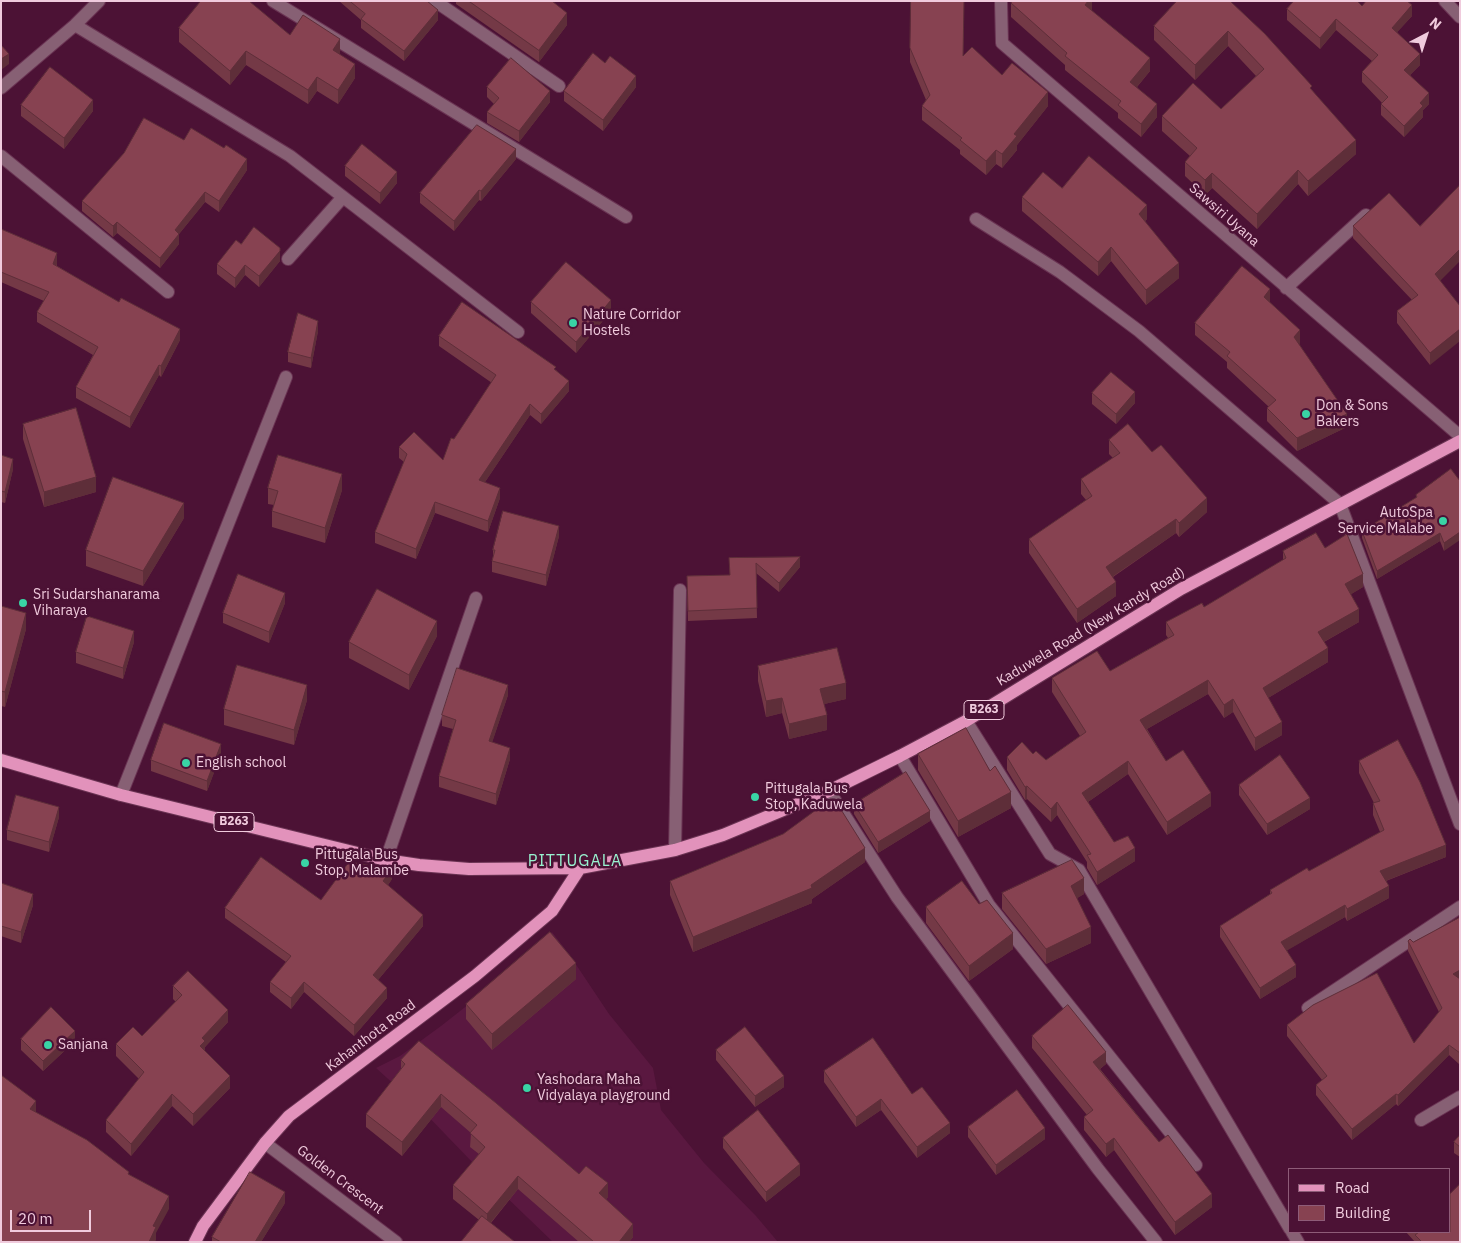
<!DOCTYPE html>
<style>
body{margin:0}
#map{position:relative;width:1461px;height:1243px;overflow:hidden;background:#4c1235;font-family:"IBM Plex Sans",sans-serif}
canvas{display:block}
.frame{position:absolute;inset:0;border:2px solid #f0cbdd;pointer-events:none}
.legend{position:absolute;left:1288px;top:1168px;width:162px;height:65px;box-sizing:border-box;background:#4c1235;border:1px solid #8e5c78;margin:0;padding:6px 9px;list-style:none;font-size:15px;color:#f0cbdd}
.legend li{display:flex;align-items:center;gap:10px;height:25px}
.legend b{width:25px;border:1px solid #8e5c78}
.north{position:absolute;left:1401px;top:10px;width:50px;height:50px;-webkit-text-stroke:4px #4c1235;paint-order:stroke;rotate:40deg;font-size:14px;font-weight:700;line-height:20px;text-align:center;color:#f0cbdd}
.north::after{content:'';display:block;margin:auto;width:18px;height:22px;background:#f0cbdd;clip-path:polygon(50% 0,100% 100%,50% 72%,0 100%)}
.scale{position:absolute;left:10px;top:1210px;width:81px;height:22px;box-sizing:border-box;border:2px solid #f0cbdd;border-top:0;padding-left:6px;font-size:15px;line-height:18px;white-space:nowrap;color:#f0cbdd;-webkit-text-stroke:4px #4c1235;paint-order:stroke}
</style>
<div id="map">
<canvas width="1461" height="1243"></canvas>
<div class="frame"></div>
<ul class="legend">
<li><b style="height:6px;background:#e292bb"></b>Road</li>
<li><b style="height:14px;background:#874251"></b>Building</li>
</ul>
<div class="north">N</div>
<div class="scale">20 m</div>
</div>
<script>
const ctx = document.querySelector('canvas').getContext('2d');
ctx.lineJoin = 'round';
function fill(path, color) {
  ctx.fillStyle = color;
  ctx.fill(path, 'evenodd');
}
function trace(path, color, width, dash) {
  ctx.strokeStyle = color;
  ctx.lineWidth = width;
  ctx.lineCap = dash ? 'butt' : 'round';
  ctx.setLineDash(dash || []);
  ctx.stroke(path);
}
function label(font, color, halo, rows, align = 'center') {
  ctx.font = font + ' "IBM Plex Sans",sans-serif';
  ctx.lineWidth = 5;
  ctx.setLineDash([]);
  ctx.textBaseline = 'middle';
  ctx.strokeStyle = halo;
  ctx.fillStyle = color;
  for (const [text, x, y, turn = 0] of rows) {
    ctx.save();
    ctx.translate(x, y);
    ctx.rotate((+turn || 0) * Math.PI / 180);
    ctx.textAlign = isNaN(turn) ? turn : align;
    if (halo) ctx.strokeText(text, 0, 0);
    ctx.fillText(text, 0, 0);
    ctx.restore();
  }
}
fill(new Path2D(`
 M552 932 569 954 609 1014 653 1068 661 1110 704 1163 756 1216 778 1242H553L501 1192 419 1107 376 1068 400 1056 441 1026 525 960Z`), '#5a1840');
const minor = new Path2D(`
 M273 1 626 217
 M435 1 559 86
 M1001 1 1002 43 1460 436
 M1445 1 1460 17
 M75 25 290 156 518 332
 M1 88 75 25 99 1
 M1 156 168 292
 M976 219 1060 272 1139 331 1340 504 1460 824
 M288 259 343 197
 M1286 288 1366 215
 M966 721 1050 854 1079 870 1290 1229
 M900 756 989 905 1196 1165
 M829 791 897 897 1098 1169 1156 1242
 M121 795 286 377
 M675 850 680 590
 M386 860 476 598
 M1308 1008 1460 907
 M1421 1120 1460 1097
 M265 1143 396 1242
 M1292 1232 1298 1242`);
const major = new Path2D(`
 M1 760 121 795 386 860 419 865 469 869 580 868 675 850 723 835 829 791 900 756 966 721 1181 589 1460 441
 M195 1242 203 1226 265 1143 289 1116 475 976 552 911 580 868`);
trace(minor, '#6a3353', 14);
trace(major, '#6a3353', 14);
trace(minor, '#876074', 12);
trace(major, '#e292bb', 12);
fill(new Path2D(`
 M339 1H427L438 20 404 61 361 28V20Z
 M456 1H552L567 25 539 62 456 4Z
 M1092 1V11L1150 71 1137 87 1157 117 1141 137 1118 118V113L1065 70V65L1011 17V3Z
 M1230 1 1312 90 1356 154 1308 196 1298 184 1257 229 1212 188 1205 195 1185 176V162L1190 156 1162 131V116L1221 109 1256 76 1228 46 1195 80 1154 40V26Z
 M1362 6 1412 16 1397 32 1420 65 1410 75 1429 104 1423 110V117L1404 137 1381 115V104L1382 103 1362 82V72L1372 61 1336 30 1320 49 1287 20V9Z
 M179 28 290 35 340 53 339 54 355 78 338 104 317 91 308 104 246 65 230 85 179 42Z
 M910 48 963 56 1002 75 1048 106 1017 145V150L1002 168 996 164 986 175 960 154V150L922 120V106L926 100 910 62Z
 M605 63 636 87 603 131 564 101V91Z
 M487 87 550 102 519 142 487 123V112L494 104 487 97Z
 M21 105 93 111 64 149 21 116Z
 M184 140 247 170 219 212 205 202 179 234V244L160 268 117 233 113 237 82 211V201Z
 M516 159 481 201 479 200 454 231 420 203V193Z
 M345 166 397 183 380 204 345 176Z
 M1062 188 1147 219 1145 221 1179 278 1146 305 1111 261 1098 276 1022 211V197Z
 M1353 226 1440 281 1430 365 1397 323V311L1412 300 1353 238Z
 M1 229 57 264V266L180 340 161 377 159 375 130 428 76 398V387L93 355 37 322V312L44 301 1 282Z
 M241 244 280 261 259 287 245 275 235 288 217 274V264Z
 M531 302 611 311 576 353 531 313Z
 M1270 302V303L1300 343 1299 344 1347 427 1297 451 1267 421V408L1269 407 1227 368V362L1195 335V323Z
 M318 331 311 368 288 362V352Z
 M439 336 556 370 569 391 541 424 530 415 485 482 500 498 488 532 435 513 416 559 375 543V532L404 462 399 458V447L443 460 454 439 492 383 439 346Z
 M1092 393 1135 403 1116 424 1092 404Z
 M23 424 96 492 44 507 23 439Z
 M1109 440 1152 452 1207 512 1179 537 1176 533 1113 577 1116 596 1077 623 1029 553V539L1086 500 1081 494V479L1113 458 1109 454Z
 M1 455 13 469 5 503 1 502Z
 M1451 469 1444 551 1440 541 1377 579 1362 538V531L1416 498V495Z
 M268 488 342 490 325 543 272 527V511L274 505 268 504Z
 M184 518 143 586 86 566V550Z
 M559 536 546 586 492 572V561L493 557V550Z
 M1325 548 1363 587 1351 594 1359 622 1324 642 1328 662 1268 698 1282 735 1255 751 1233 712 1224 718 1208 694 1147 729 1166 761 1211 806 1167 835 1128 774 1088 802 1114 842 1135 861 1097 885 1087 868V862L1057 815 1051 822 1027 799 1025 800 1007 770V757L1033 754 1046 760 1080 736 1052 692V678L1110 671 1168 638 1166 635V622L1204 607 1283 560V551Z
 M729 558 800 567 779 592 756 573 757 618 688 621 687 576 730 575Z
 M285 603 269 643 223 623V613Z
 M1 606 26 629 5 707 1 706Z
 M437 636 409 690 349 658V642Z
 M134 642 123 679 76 663V652Z
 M758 666 846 699 824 704 827 730 789 739 782 713 766 717 758 681Z
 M508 695 492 742 510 759 496 805 439 787V776L453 729 442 726V715Z
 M307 700 294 745 224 725V709Z
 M221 754 207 791 151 771V760Z
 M918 754 1011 808 958 837 918 770Z
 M1359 761 1446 857 1386 881 1389 898 1347 921 1345 917 1287 950 1296 977 1260 999 1220 937V926L1270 895V890L1309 871 1380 832 1373 815V803H1374L1359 773Z
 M1239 785 1310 809 1267 835 1239 795Z
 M854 804 930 821 878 853 854 814Z
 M59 817 49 852 7 840V830Z
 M865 862 812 899V903L693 952 670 895V881Z
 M392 879 388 885 423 926 378 980 387 998 354 1036 304 992 291 1009 270 992V982L286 962 225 918V908L321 900Z
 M1 883 33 905 21 943 1 936Z
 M1002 893 1084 894 1077 898 1091 943 1046 964 1002 909Z
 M979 904 1013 949 969 981 926 923V907Z
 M1460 919 1459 1064 1449 1055 1398 1106 1396 1104 1352 1140 1316 1095V1085L1322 1080 1287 1036V1025L1414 1043 1439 1012 1408 951V941L1413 942Z
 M576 979 492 1050 466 1019V1004Z
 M173 986 228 1022 205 1047V1051L230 1088 193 1126 172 1106 131 1156 106 1132V1120L139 1079 116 1056V1044L142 1036 176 1002 173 999Z
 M1032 1036 1106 1064 1100 1069 1212 1207 1175 1235 1114 1150 1106 1157 1084 1130V1117L1087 1115 1032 1048Z
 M21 1039 75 1041 43 1071 21 1050Z
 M716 1050 784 1087 755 1107 716 1060Z
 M401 1060 579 1174 608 1197 606 1199 633 1237 629 1242H579L518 1189 491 1223 479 1220 453 1199V1185L479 1154 470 1147 471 1133 441 1107 402 1156 366 1127V1114L401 1069Z
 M824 1071 912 1094 950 1133 917 1158 881 1110 856 1127 824 1082Z
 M968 1127 1045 1139 996 1175 968 1137Z
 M1460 1135V1157L1454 1153V1142Z
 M723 1138 800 1175 766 1202 723 1148Z
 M285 1203 261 1242H212V1237Z
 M1406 1232H1450L1460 1242H1415Z`), '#743946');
fill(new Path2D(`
 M1088 1H1092V10L1085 18V5Z
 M1412 5V16L1392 38V28Z
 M438 10V20L404 61V51Z
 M567 13V25L539 62V50Z
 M1336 19V30L1320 49V38Z
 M1228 31V46L1195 80V65Z
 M340 39V53L333 64V50Z
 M246 51V65L230 85V71Z
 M9 54V64L1 70V59Z
 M1420 54V65L1404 81V70Z
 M1150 58V71L1130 95V82Z
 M355 64V78L338 104V90Z
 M636 76V87L603 131V120Z
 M317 77V91L308 104V90Z
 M550 91V102L519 142V131Z
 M1048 92V106L1017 145V150L1002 168V154L1014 134Z
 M1429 93V104L1423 110V117L1404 137V126L1420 103Z
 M93 100V111L64 149V138Z
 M1157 104V117L1141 137V124Z
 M1356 140V154L1308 196V181Z
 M516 149V159L481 201V191Z
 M996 150V164L986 175V161Z
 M247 159V170L219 212V201Z
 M1298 170V184L1257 229V214Z
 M397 172V183L380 204V193Z
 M1212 173V188L1205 195V180Z
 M479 190V200L454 231V221Z
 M205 192V202L179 234V244L160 268V258L175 230Z
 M1147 205V219L1139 228V214Z
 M117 222V233L113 237V226Z
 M1111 247V261L1098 276V262Z
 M1460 249V261L1435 286V274Z
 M280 251V261L259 287V276Z
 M57 253V264L53 274V264Z
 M1179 263V278L1146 305V290Z
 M245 265V275L235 288V278Z
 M1270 289V302L1264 310V297Z
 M611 300V311L576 353V342Z
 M318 321V331L311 368V358Z
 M180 329V340L161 377V366Z
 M1460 329V341L1430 365V353Z
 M1300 330V343L1294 350V337Z
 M159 365V375L130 428V417Z
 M569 381V391L541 424V414Z
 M1135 392V403L1116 424V414Z
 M530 404V415L479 491V480Z
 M1347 414V427L1297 451V438Z
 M13 459V469L5 503V492Z
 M342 474V490L325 543V528Z
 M96 477V492L44 507V492Z
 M500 488V498L488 532V521Z
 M1207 498V512L1179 537V523Z
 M435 502V513L416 559V549Z
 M184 503V518L143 586V571Z
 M1176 519V533L1106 581V567Z
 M559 526V536L546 586V575Z
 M1460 532V540L1444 551V543Z
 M1440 533V541L1377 579V571Z
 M800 557V567L779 592V583Z
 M1363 574V587L1345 598V584Z
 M1116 582V596L1077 623V609Z
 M285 593V603L269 643V632Z
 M1359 609V622L1318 645V632Z
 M26 613V629L5 707V692Z
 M437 621V636L409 690V675Z
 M134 631V642L123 679V668Z
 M1328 648V662L1263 701V688Z
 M1208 680V694L1140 733V720Z
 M846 683V699L820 705V689Z
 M307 685V700L294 745V730Z
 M508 685V695L489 752V741Z
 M782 698V713L766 717V701Z
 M1233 699V712L1224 718V705Z
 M827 715V730L789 739V724Z
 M1282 722V735L1255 751V738Z
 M221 744V754L207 791V781Z
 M510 748V759L496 805V794Z
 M1128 761V774L1082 806V793Z
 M1027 786V799L1025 800V787Z
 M1011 792V808L958 837V821Z
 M1211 793V806L1167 835V822Z
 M1310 798V809L1267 835V824Z
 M1057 802V815L1051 822V809Z
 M59 807V817L49 852V842Z
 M930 811V821L878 853V842Z
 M1446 845V857L1380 883V871Z
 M865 848V862L812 899V903L693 952V937L811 885Z
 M1135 848V861L1097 885V872Z
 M392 869V879L383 892V881Z
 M1084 878V894L1071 902V886Z
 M1389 886V898L1347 921V909Z
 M33 894V905L21 943V932Z
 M1345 905V917L1281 954V942Z
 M423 915V926L373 986V975Z
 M1091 927V943L1046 964V949Z
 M1013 933V949L969 981V966Z
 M576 963V979L492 1050V1034Z
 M1296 965V977L1260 999V988Z
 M1460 970V981L1453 974Z
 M304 982V992L291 1009V998Z
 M387 988V998L354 1036V1025Z
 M228 1010V1022L205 1047V1053L200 1046 202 1038Z
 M75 1031V1041L43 1071V1061Z
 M1449 1045V1055L1398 1106V1095Z
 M1106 1052V1064L1093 1074V1062Z
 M230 1076V1088L193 1126V1114Z
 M784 1076V1087L755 1107V1096Z
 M172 1094V1106L131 1156V1144Z
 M441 1094V1107L402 1156V1142Z
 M1396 1094V1104L1352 1140V1129Z
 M881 1099V1110L856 1127V1117Z
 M36 1101V1115L30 1109Z
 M950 1123V1133L917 1158V1147Z
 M1045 1128V1139L996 1175V1165Z
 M1114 1138V1150L1106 1157V1144Z
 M800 1164V1175L766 1202V1192Z
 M518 1176V1189L487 1227V1214Z
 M608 1183V1197L599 1207V1193Z
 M285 1192V1203L261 1242H255Z
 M1212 1194V1207L1175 1235V1222Z
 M169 1196V1209L156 1233V1240L155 1242H149L153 1226Z
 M633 1224V1237L629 1242H619Z`), '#5e2e39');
const building = new Path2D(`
 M201 1H249L290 35 303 15 340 39 333 50 355 64 338 90 317 77 308 90 246 51 230 71 179 28Z
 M350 1H427L438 10 404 51 361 19 365 14Z
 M469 1H552L567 13 539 50Z
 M911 1H964L963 56 972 47 1002 75 1012 63 1048 92 1014 134 1017 136 1002 154 996 150 986 161 960 140 962 138 922 106 930 95 910 48Z
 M1013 1H1088L1085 5 1150 58 1130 82 1157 104 1141 124 1118 105 1121 101 1065 56 1067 53 1011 3Z
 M1177 1H1230L1265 34 1312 86 1310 88 1356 140 1308 181 1298 170 1257 214 1212 173 1205 180 1185 162 1197 148 1162 116 1193 83 1221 109 1264 69 1228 31 1195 65 1154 26Z
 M1294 1H1357L1362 6 1366 1H1407L1412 5 1392 28 1420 54 1404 70 1429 93 1420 103 1423 106 1404 126 1381 104 1388 97 1362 72 1378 55 1336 19 1320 38 1287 9Z
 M1 45 9 54 1 59Z
 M593 53 605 63 610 56 636 76 603 120 564 91Z
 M511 58 550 91 519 131 487 112 499 98 487 87Z
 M50 67 93 100 64 138 21 105Z
 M144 118 184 140 191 128 224 148 226 145 247 159 219 201 205 192 175 230 179 234 160 258 117 222 113 226 82 201 124 153Z
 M477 125 516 149 481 191 479 190 454 221 420 193Z
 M362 144 397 172 380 193 345 166Z
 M1089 156 1147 205 1139 214 1179 263 1146 290 1111 247 1098 262 1022 197 1043 172 1062 188Z
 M1460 185V249L1435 274 1460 306V329L1430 353 1397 311 1418 295 1353 226 1389 193 1420 226Z
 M254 227 280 248V251L259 276 245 265 235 278 217 264 236 240 241 244Z
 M1 229 57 253 53 264 119 302 121 298 180 329 161 366 159 365 130 417 76 387 98 347 37 312 49 292 1 272Z
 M566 262 611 300 576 342 531 302Z
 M1242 266 1270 289 1264 297 1300 330 1294 337 1347 414 1297 438 1267 408 1276 400 1227 356 1230 352 1195 323Z
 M462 302 556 367 554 369 569 381 541 414 530 404 479 480 500 488 488 521 435 502 416 549 375 532 407 454 399 447 414 432 443 460 451 438 454 439 496 375 439 336Z
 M298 313 318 321 311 358 288 352Z
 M1111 372 1135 392 1116 414 1092 393Z
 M76 408 96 477 44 492 23 424Z
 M1128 424 1152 452 1161 445 1207 498 1179 523 1176 519 1106 567 1116 582 1077 609 1029 539 1092 496 1081 479 1120 453 1109 440Z
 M1 455 13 459 5 492 1 491Z
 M278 455 342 474 325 528 272 511 278 491 268 488Z
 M1451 469 1460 481V532L1444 543 1440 533 1377 571 1362 531 1417 497 1416 495Z
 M113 477 184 503 143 571 86 550Z
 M503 511 559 526 546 575 492 561 495 550H493Z
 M1316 533 1325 548 1347 534 1363 574 1345 584 1359 609 1318 632 1328 648 1263 688 1282 722 1255 738 1233 699 1224 705 1208 680 1140 720 1166 761 1183 750 1211 793 1167 822 1128 761 1082 793 1114 842 1128 836 1135 848 1097 872 1087 855 1091 854 1057 802 1051 809 1027 786 1025 787 1007 757 1022 742 1033 754 1036 751 1046 760 1086 732 1052 678 1097 651 1110 671 1174 635 1166 622 1202 603 1204 607 1286 558 1283 551Z
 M800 557 779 583 756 563 757 608 688 611 687 576 730 575 729 558Z
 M238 574 285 593 269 632 223 613Z
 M377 589 437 621 409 675 349 642Z
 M1 606 26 613 5 692 1 691Z
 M87 616 134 631 123 668 76 652Z
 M837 648 846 683 820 689 827 715 789 724 782 698 766 701 758 666Z
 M237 665 307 685 294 730 224 709Z
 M457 668 508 685 489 741 510 748 496 794 439 776 456 720 442 715Z
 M164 723 221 744 207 781 151 760Z
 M966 728 990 771 995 766 1011 792 958 821 918 754Z
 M1398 740 1420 782 1446 845 1380 871 1389 886 1347 909 1345 905 1281 942 1296 965 1260 988 1220 926 1272 893 1270 890 1307 868 1309 871 1384 830 1373 803 1380 801 1359 761Z
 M1280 755 1310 798 1267 824 1239 785Z
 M906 772 930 811 878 842 854 804Z
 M16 795 59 807 49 842 7 830Z
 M830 800 837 810 840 808 865 848 811 885 812 888 693 937 670 881 783 834Z
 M261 857 321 900 349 862 392 869 383 881 423 915 373 975 387 988 354 1025 304 982 291 998 270 982 291 956 225 908Z
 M1072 860 1084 878 1071 886 1091 927 1046 949 1002 893Z
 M962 881 979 904 987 900 1013 933 969 966 926 907Z
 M1 883 33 894 21 932 1 926Z
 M1459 918 1460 919V970L1453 974 1460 979V1053L1449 1045 1398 1095 1396 1094 1352 1129 1316 1085 1327 1076 1287 1025 1313 1005 1377 973 1414 1043 1442 1008 1408 941 1410 939 1413 942Z
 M550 932 576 963 492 1034 466 1004Z
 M188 971 228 1010 202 1038 205 1041 200 1046 230 1076 193 1114 172 1094 131 1144 106 1120 144 1072 116 1044 133 1027 142 1036 182 995 173 986Z
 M1068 1005 1106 1052 1093 1062 1159 1142 1168 1135 1212 1194 1175 1222 1114 1138 1106 1144 1084 1117 1093 1110 1032 1036Z
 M51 1007 75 1031 43 1061 21 1039Z
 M745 1027 784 1076 755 1096 716 1050Z
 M873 1038 912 1094 922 1087 950 1123 917 1147 881 1099 856 1117 824 1071Z
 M419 1041 496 1103 579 1174 586 1166 608 1183 599 1193 633 1224 619 1242H594L518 1176 487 1214 453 1185 485 1147 470 1133 477 1125 441 1094 402 1142 366 1114 405 1064 401 1060Z
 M1 1075 36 1101 30 1109 87 1140 129 1172 128 1174 169 1196 153 1226 156 1227 149 1242H1Z
 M1017 1090 1045 1128 996 1165 968 1127Z
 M758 1110 800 1164 766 1192 723 1138Z
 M1460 1135V1147L1454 1142Z
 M250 1172 285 1192 255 1242H221L212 1237Z
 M1460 1184V1242H1422L1415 1235 1419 1232H1450V1194Z
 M482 1216 515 1242H461Z`);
fill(building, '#874251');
trace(building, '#5e2e39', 1);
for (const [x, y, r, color] of [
 [573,323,5,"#39d4a5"],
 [1306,414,5,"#39d4a5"],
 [1443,521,5,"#39d4a5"],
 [23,603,5,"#39d4a5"],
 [186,763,5,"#39d4a5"],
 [755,797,5,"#39d4a5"],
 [305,863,5,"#39d4a5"],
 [48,1045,5,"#39d4a5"],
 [527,1088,5,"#39d4a5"]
]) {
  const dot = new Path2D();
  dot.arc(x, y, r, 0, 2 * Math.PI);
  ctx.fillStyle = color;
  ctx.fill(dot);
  trace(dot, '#4c1235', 2);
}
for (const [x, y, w] of [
 [984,710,40],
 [234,822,40]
]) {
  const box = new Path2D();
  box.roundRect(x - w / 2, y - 9.5, w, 19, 4);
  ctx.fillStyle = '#4c1235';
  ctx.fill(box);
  trace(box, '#f0cbdd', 1);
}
label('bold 12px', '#f0cbdd', null, [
 ["B263",984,710],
 ["B263",234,822]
]);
label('14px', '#f0cbdd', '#4c1235', [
 ["Sawsiri Uyana",1224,215,41],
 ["Kaduwela Road (New Kandy Road)",1091,627,-31],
 ["Kahanthota Road",371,1036,-37],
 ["Golden Crescent",340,1180,37]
]);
label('14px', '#f0cbdd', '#4c1235', [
 ["Nature Corridor",583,315],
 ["Hostels",583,331],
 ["Don & Sons",1316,406],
 ["Bakers",1316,422],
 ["AutoSpa",1433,513,"right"],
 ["Service Malabe",1433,529,"right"],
 ["Sri Sudarshanarama",33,595],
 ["Viharaya",33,611],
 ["English school",196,763],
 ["Pittugala Bus",765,789],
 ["Stop, Kaduwela",765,805],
 ["Pittugala Bus",315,855],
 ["Stop, Malambe",315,871],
 ["Sanjana",58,1045],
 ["Yashodara Maha",537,1080],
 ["Vidyalaya playground",537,1096]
], 'left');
ctx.letterSpacing = '1px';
label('16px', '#98f3d0', '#4c1235', [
 ["PITTUGALA",575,861]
]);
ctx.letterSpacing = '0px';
</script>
